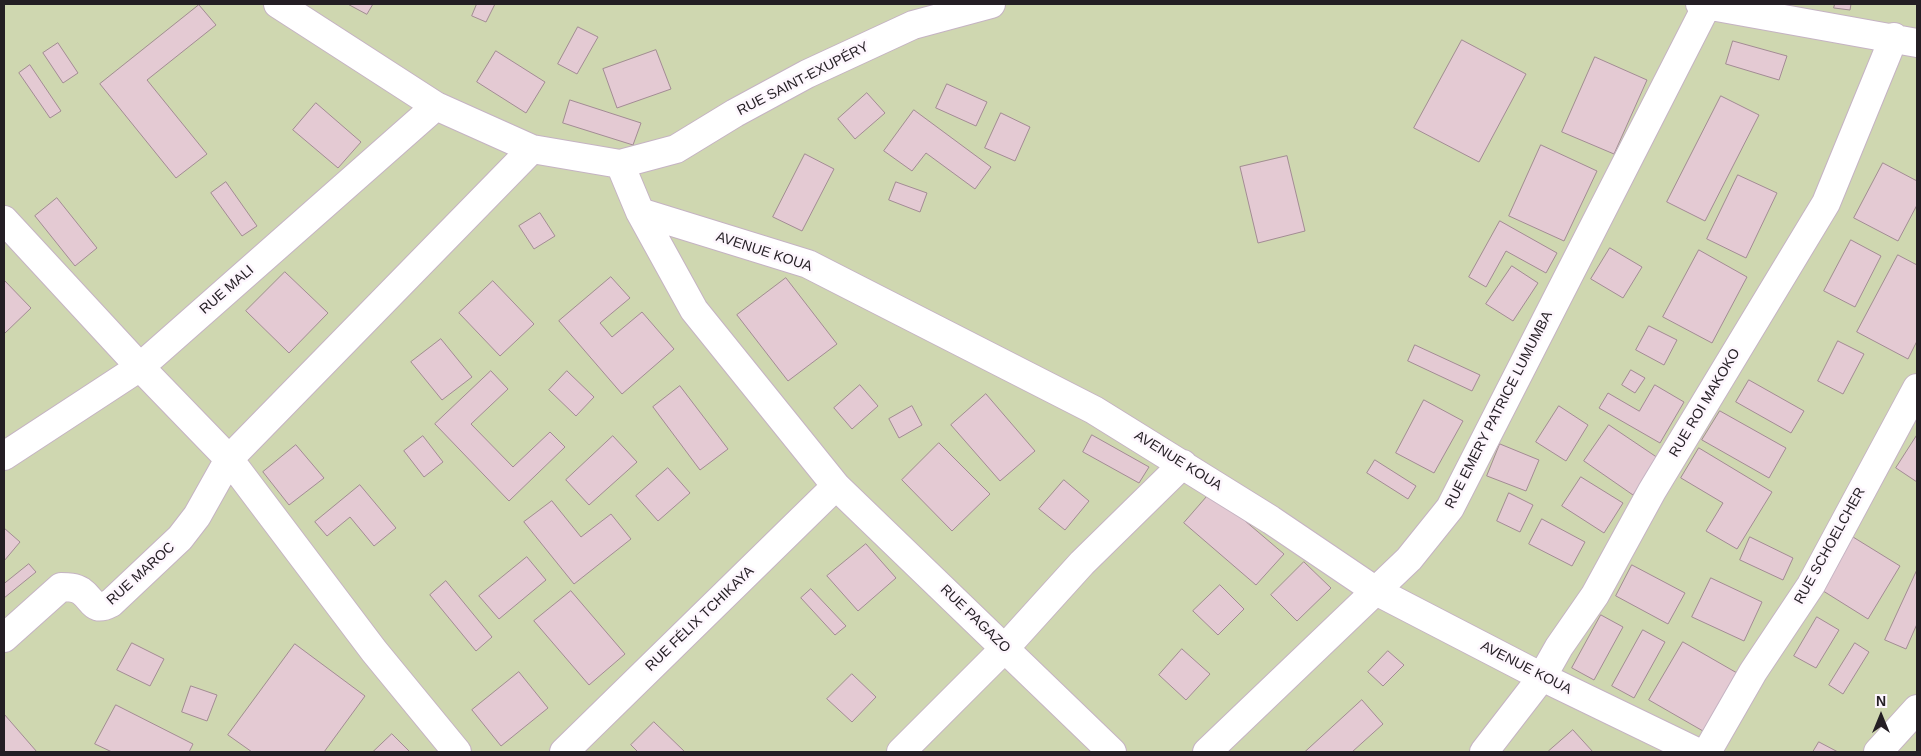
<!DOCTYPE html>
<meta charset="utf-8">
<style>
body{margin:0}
#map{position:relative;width:1921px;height:756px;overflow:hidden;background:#fdf6fd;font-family:Arial,sans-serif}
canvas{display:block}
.frame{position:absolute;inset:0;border:5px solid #241e24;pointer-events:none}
.north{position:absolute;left:1856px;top:691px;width:50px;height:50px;-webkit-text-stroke:4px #fdf6fd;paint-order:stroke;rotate:0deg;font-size:14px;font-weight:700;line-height:20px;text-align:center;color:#241e24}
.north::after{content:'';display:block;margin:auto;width:18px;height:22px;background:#241e24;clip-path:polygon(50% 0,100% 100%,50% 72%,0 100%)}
</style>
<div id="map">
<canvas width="1921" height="756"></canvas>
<div class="frame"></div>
<div class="north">N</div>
</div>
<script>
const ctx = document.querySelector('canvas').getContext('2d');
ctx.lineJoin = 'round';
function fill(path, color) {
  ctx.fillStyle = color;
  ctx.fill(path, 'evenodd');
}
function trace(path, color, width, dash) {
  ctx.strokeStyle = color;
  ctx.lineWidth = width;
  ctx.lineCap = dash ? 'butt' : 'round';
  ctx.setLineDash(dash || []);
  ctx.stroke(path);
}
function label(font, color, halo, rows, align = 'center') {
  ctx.font = font + ' Arial,sans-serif';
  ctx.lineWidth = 5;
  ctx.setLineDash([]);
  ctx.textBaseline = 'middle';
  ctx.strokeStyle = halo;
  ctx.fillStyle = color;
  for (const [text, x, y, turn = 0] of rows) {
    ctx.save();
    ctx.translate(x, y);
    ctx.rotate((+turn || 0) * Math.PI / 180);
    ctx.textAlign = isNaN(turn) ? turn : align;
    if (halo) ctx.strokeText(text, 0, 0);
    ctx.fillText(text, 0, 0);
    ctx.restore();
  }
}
fill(new Path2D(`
 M4 4H1917V752H4Z`), '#cfd7b0');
const building = new Path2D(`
 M348 4H373L367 14Z
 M477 4H495L486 22 472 16Z
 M1835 4H1851L1850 10 1834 8Z
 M199 5 216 25 147 80 207 154 176 178 100 84Z
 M578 27 598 37 577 74 558 64Z
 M1462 40 1526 74 1479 162 1414 128Z
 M1733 41 1787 56 1779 80 1726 64Z
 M58 43 78 73 63 83 43 53Z
 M656 50 671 89 617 108 603 69Z
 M496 51 545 82 526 113 477 82Z
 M1595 57 1647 80 1614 154 1562 132Z
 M30 65 61 111 50 118 19 73Z
 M947 84 987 102 976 126 936 108Z
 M867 93 885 113 855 139 838 119Z
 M1721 96 1759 115 1705 221 1667 202Z
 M570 100 641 123 633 145 563 123Z
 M316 103 361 142 338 168 293 130Z
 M914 110 991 167 975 189 926 153 912 171 884 151Z
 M1001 113 1030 127 1015 161 985 148Z
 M1541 145 1597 171 1564 241 1509 216Z
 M805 154 834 169 802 231 773 217Z
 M1287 156 1305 231 1258 243 1240 167Z
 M1883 163 1917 181V205L1898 241 1854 218Z
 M1738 175 1777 193 1746 258 1707 239Z
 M226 182 257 226 242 236 211 193Z
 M896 182 927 193 920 212 889 200Z
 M57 198 97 248 75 266 35 216Z
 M540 213 555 236 534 249 519 226Z
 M1500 221 1557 253 1546 273 1506 251 1486 287 1469 277Z
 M1851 240 1881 256 1855 307 1824 291Z
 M1610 248 1642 267 1623 298 1591 279Z
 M1699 250 1747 277 1712 343 1663 317Z
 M1898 255 1917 265V341L1908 359 1857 332Z
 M1512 266 1538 283 1513 321 1486 304Z
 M285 272 328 313 289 353 246 311Z
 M611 277 630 298 600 323 612 337 642 312 674 349 622 394 559 321Z
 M786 278 837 344 788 381 737 315Z
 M4 280 31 308 4 334Z
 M493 281 534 324 500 356 459 313Z
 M1649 326 1677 340 1664 365 1636 350Z
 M441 339 472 377 442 400 411 362Z
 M1838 341 1864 354 1843 394 1818 381Z
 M1415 345 1480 375 1472 391 1408 361Z
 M1631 370 1645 378 1635 393 1622 385Z
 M491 371 508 389 471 424 513 467 550 432 565 447 509 501 435 424Z
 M567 371 594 397 576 416 549 390Z
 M1749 380 1804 411 1791 433 1736 402Z
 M860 385 878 406 852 429 834 408Z
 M1655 385 1684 402 1660 443 1599 408 1608 393 1639 411Z
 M680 386 728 449 700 470 653 407Z
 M986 394 1035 451 1000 481 951 425Z
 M1424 400 1463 421 1434 473 1396 453Z
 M912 406 922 425 899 438 889 419Z
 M1559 406 1588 425 1566 461 1536 442Z
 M1720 411 1786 448 1769 478 1702 440Z
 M1609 425 1658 458 1633 495 1584 461Z
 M1092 435 1149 467 1139 483 1083 452Z
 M1917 435V482L1896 468Z
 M423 436 443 462 424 477 404 451Z
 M613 436 637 462 589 505 566 480Z
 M939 443 990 494 952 531 902 480Z
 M1500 444 1539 460 1526 491 1487 476Z
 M296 445 324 478 289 505 263 472Z
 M1699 448 1772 492 1737 549 1706 531 1723 503 1681 478Z
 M1375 460 1416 486 1408 499 1367 473Z
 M668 468 690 493 658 521 636 496Z
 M1581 477 1623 503 1604 533 1562 506Z
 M1064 480 1089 501 1065 530 1039 509Z
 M360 485 396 528 374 546 350 517 327 536 315 522Z
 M1211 492 1284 554 1256 585 1184 523Z
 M1509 493 1533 505 1520 532 1497 521Z
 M552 501 581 537 611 514 631 539 574 584 524 522Z
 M1542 519 1585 542 1572 566 1529 544Z
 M4 528 20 542 4 561Z
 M1750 537 1793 558 1783 580 1740 560Z
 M1853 537 1900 566 1868 619 1820 589Z
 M866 544 896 578 858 611 827 576Z
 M527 557 546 580 499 619 479 596Z
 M1304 562 1331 588 1297 621 1271 595Z
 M29 564 36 572 4 598V584Z
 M1632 565 1685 593 1668 624 1616 596Z
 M1917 570V624L1906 649 1885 640Z
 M1711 578 1762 602 1744 641 1692 617Z
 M446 581 492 637 476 651 430 595Z
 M1220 585 1244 609 1218 635 1193 611Z
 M811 589 846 626 835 635 801 598Z
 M571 591 625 654 589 685 534 621Z
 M1601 615 1623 627 1594 680 1572 668Z
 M1817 617 1839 630 1816 668 1794 656Z
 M1643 630 1665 642 1634 698 1612 686Z
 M1683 642 1737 673 1703 731 1649 700Z
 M132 643 164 659 150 686 117 670Z
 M1855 643 1869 652 1843 694 1829 685Z
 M295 644 365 696 324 752H252L228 735Z
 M1182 649 1210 674 1186 700 1159 675Z
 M1388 651 1404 665 1383 686 1368 672Z
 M519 672 548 708 501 746 472 710Z
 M852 674 876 697 852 722 827 699Z
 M191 686 217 695 207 721 182 712Z
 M1362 700 1383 724 1352 752H1305Z
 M116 705 193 744 189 752H112L95 744Z
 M4 714 37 752H4Z
 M654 722 685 752H638L631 745Z
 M1573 730 1593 752H1550L1549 751Z
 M392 734 410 752H373Z
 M1819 742 1838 752H1813Z`);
fill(building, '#e4cad3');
trace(building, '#a38c94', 1);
const minor = new Path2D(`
 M278 4 436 106 532 149 620 164 676 149 735 113 807 74 913 25 991 4
 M1700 4 1917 43
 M620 164 640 212 694 310 836 486 1112 752
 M640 212 808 264 1094 410 1271 520 1376 591 1542 677 1697 752
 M4 220 140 367 229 459 374 651 457 752
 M4 456 140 367 436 106
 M4 638 61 587C68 587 75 587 81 591 94 600 92 613 111 603L180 538 197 516 229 459 532 149
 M564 752 836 486
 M901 752 1005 648 1082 563 1183 464
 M1207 752 1409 559 1450 508 1707 5
 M1484 752 1542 677 1559 647 1595 595 1652 491 1826 203 1894 37
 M1707 752 1753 672 1811 585 1917 388
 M1878 752 1917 709`);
trace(minor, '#c5b3c3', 30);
trace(minor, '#fff', 28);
label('14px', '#241e24', '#fdf6fd', [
 ["RUE SAINT-EXUPÉRY",803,79,-27],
 ["AVENUE KOUA",764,252,18],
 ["RUE MALI",227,290,-41],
 ["RUE ROI MAKOKO",1705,403,-59],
 ["RUE EMERY PATRICE LUMUMBA",1499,410,-63],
 ["AVENUE KOUA",1178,461,32],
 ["RUE SCHOELCHER",1830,546,-61],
 ["RUE MAROC",141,574,-42],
 ["RUE FÉLIX TCHIKAYA",700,619,-44],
 ["RUE PAGAZO",975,619,44],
 ["AVENUE KOUA",1526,668,27]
]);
</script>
